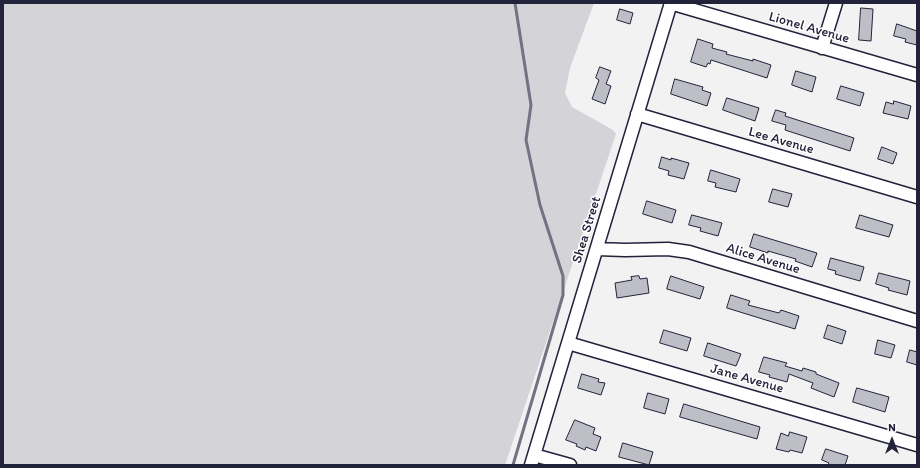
<!DOCTYPE html>
<style>
body{margin:0}
#map{position:relative;width:920px;height:468px;overflow:hidden;background:#f2f2f3;font-family:Itim,sans-serif}
canvas{display:block}
.frame{position:absolute;inset:0;border:4px solid #22223b;pointer-events:none}
.north{position:absolute;left:872px;top:420px;width:40px;height:40px;-webkit-text-stroke:3px #fff;paint-order:stroke;rotate:0deg;font-size:11px;font-weight:700;line-height:16px;text-align:center;color:#22223b}
.north::after{content:'';display:block;margin:auto;width:14px;height:18px;background:#22223b;clip-path:polygon(50% 0,100% 100%,50% 72%,0 100%)}
</style>
<div id="map">
<canvas width="920" height="468"></canvas>
<div class="frame"></div>
<div class="north">N</div>
</div>
<script>
const ctx = document.querySelector('canvas').getContext('2d');
ctx.lineJoin = 'round';
function fill(path, color) {
  ctx.fillStyle = color;
  ctx.fill(path, 'evenodd');
}
function trace(path, color, width, dash) {
  ctx.strokeStyle = color;
  ctx.lineWidth = width;
  ctx.lineCap = dash ? 'butt' : 'round';
  ctx.setLineDash(dash || []);
  ctx.stroke(path);
}
function label(font, color, halo, rows, align = 'center') {
  ctx.font = font + ' Itim,sans-serif';
  ctx.lineWidth = 3;
  ctx.setLineDash([]);
  ctx.textBaseline = 'middle';
  ctx.strokeStyle = halo;
  ctx.fillStyle = color;
  for (const [text, x, y, turn = 0] of rows) {
    ctx.save();
    ctx.translate(x, y);
    ctx.rotate((+turn || 0) * Math.PI / 180);
    ctx.textAlign = isNaN(turn) ? turn : align;
    if (halo) ctx.strokeText(text, 0, 0);
    ctx.fillText(text, 0, 0);
    ctx.restore();
  }
}
fill(new Path2D(`
 M3 3H594L570 68 565 93 572 107 613 130 616 134 505 465H3Z`), '#d3d3d8');
trace(new Path2D(`
 M513 465 563 295V276L540 205 526 140 531 105 515 3`), '#727282', 3);
const building = new Path2D(`
 M861 8 873 9 871 41 859 40Z
 M620 9 633 13 630 24 617 20Z
 M897 24 917 31V45L905 42 906 39 894 36Z
 M698 39 713 44 712 48 727 52 726 54 753 61V59L771 65 767 78 711 60 710 64 708 63 706 67 691 62Z
 M600 67 611 71 606 84 611 86 605 104 592 99 599 80 596 78Z
 M796 71 816 77 812 92 792 85Z
 M675 79 703 87 702 90 711 93 707 106 671 94Z
 M841 86 864 93 860 106 837 99Z
 M727 98 759 108 755 121 723 110Z
 M894 101 911 106 908 119 883 113 886 102 893 104Z
 M776 110 786 113 785 116 854 138 850 151 785 130 786 125 772 121Z
 M882 147 897 153 893 164 878 159Z
 M662 157 671 160V158L689 163 684 179 668 175 669 171 659 168Z
 M711 170 740 179 736 192 715 187 716 183 708 181Z
 M773 189 792 194 788 207 769 202Z
 M647 201 676 210 672 223 643 214Z
 M692 215 722 223 718 236 700 231 701 228 689 225Z
 M860 215 893 225 889 237 856 228Z
 M754 234 817 253 812 267 795 261 796 259 768 251V253L750 247Z
 M831 258 864 267 860 281 835 274 836 271 828 269Z
 M879 273 910 281 907 295 888 290 889 288 876 284Z
 M639 276 640 279 647 278 649 293 617 298 615 283 632 280 631 277Z
 M671 276 704 287 700 299 667 289Z
 M731 295 750 301 748 305 779 313 781 310 799 316 795 329 727 308Z
 M828 325 846 331 842 344 824 338Z
 M664 330 691 338 687 351 660 343Z
 M878 340 895 345 891 358 875 354Z
 M708 343 741 354 736 366 704 356Z
 M910 350 917 352V365L907 362Z
 M764 357 787 363 785 366 802 371 803 368 816 372V374L839 383 834 397 811 388 813 383 789 374 787 382 769 377 770 375 759 372Z
 M582 374 599 379 598 382 605 383 601 395 578 388Z
 M857 388 889 397 885 412 853 402Z
 M648 393 669 399 665 414 644 408Z
 M684 404 760 427 757 439 680 417Z
 M575 420 595 428 593 434 601 437 596 451 586 447 585 450 576 446 577 444 566 440Z
 M790 432 807 437 802 453 790 450 789 452 776 449 781 433 788 436Z
 M623 443 653 452 649 465 619 457Z
 M826 449 848 456 845 465H828L829 463 822 460Z`);
fill(building, '#bebec6');
trace(building, '#22223b', 1);
const minor = new Path2D(`
 M670 3 917 75
 M822 48 836 3
 M637 114 917 197
 M597 249 625 250 668 249 689 252 917 321
 M568 343 917 445
 M534 455 570 465
 M531 465 671 3`);
trace(minor, '#22223b', 15);
trace(minor, '#fff', 12);
label('14px', '#22223b', '#fff', [
 ["Lionel Avenue",809,28,16],
 ["Lee Avenue",781,141,16],
 ["Shea Street",587,230,-73],
 ["Alice Avenue",763,259,17],
 ["Jane Avenue",747,379,16]
]);
</script>
